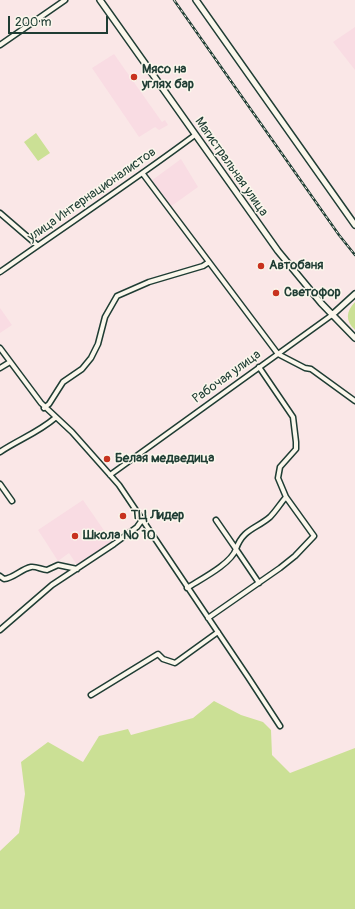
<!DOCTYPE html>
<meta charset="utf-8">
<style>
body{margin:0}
#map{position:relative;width:355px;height:909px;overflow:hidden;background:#fae7e7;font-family:Pangolin,sans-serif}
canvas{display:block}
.scale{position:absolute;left:8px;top:16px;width:100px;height:18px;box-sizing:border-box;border:2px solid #1f3d34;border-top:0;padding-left:5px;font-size:12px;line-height:14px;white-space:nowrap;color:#1f3d34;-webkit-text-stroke:3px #fbf7ec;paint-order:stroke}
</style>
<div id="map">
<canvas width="355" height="909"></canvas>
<div class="scale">200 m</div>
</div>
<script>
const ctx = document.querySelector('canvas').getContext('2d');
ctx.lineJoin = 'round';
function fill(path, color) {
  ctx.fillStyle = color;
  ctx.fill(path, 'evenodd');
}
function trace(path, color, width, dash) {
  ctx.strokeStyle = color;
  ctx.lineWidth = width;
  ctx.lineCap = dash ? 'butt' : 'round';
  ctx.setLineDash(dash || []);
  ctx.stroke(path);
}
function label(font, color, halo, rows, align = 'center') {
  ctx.font = font + ' Pangolin,sans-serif';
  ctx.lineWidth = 3;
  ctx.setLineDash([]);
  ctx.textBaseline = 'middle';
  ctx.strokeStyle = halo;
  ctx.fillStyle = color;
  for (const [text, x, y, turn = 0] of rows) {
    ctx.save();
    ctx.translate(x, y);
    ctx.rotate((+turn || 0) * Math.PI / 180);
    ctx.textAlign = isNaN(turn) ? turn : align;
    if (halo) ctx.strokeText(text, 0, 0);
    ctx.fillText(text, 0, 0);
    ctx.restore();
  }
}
fill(new Path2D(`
 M355 27V70L333 42Z
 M114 54 162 122 165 120 168 125 159 130 155 127 139 137 92 68Z
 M181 159 198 187 170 207 151 181Z
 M0 308 12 325 0 333Z
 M83 500 112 542 77 565 69 553 58 561 38 530Z`), '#f9dce3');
fill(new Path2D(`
 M36 133 50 153 38 161 24 142Z
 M355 302V330C345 321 346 311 355 302Z
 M214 701 241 715 263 722 271 730 272 755 290 773 355 748V909H0V851L19 833 25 794 21 762 48 742 83 762 99 736 128 729 131 735 193 718Z`), '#cbe095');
const minor = new Path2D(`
 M0 45 65 0
 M143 174 278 354 305 368 311 369 355 401
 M0 213 37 245
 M0 272C65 226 132 182 195 135
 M0 348 41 403 72 432 119 485 248 677 280 726
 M0 368 10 362
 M44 408 49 404 63 382 82 369 91 358 98 344 105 317 117 296 149 282 203 266 209 262
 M0 452C18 440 39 432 55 418
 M110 475 332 315
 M0 484 12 501
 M0 576 4 579C14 578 21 569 31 567 36 566 42 570 47 570L58 565 77 569
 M259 583 236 549C243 529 256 529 270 517 276 511 280 504 286 497
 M187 588C201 579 231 564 236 549L216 520
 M208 618 280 568 295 556 314 536 286 497 278 478 280 467 296 449V442L293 417 259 367
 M0 630 52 585 114 544 137 527 142 520
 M91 695 158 654 163 659 175 663 218 632`);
const major = new Path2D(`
 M100 0 278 251 321 303 355 338
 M196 0 355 225
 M332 315 355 294`);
trace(minor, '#1f3d34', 7);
trace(major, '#1f3d34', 8);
trace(minor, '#fbf7ec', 4);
trace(major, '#fbf7ec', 5);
const rail = new Path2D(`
 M174 0 339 235 355 255`);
trace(rail, '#1f3d34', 2.5);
trace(rail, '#fbf7ec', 1, [3]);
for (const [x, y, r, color] of [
 [134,77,4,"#c8321e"],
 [261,266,4,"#c8321e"],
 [276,293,4,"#c8321e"],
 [107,459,4,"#c8321e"],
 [123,516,4,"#c8321e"],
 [75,536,4,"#c8321e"]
]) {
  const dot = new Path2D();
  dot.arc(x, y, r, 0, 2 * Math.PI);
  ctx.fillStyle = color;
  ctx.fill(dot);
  trace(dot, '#fbf7ec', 1.5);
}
label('bold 13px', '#1f3d34', '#fbf7ec', [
 ["Мясо на",142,70],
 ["углях бар",142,85],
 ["Автобаня",269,266],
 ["Светофор",284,293],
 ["Белая медведица",115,459],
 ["ТЦ Лидер",131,516],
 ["Школа № 10",83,536]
], 'left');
label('13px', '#1f3d34', '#fbf7ec', [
 ["Магистральная улица",231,167,55],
 ["улица Интернационалистов",92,195,-35],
 ["Рабочая улица",227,377,-36]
]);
</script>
